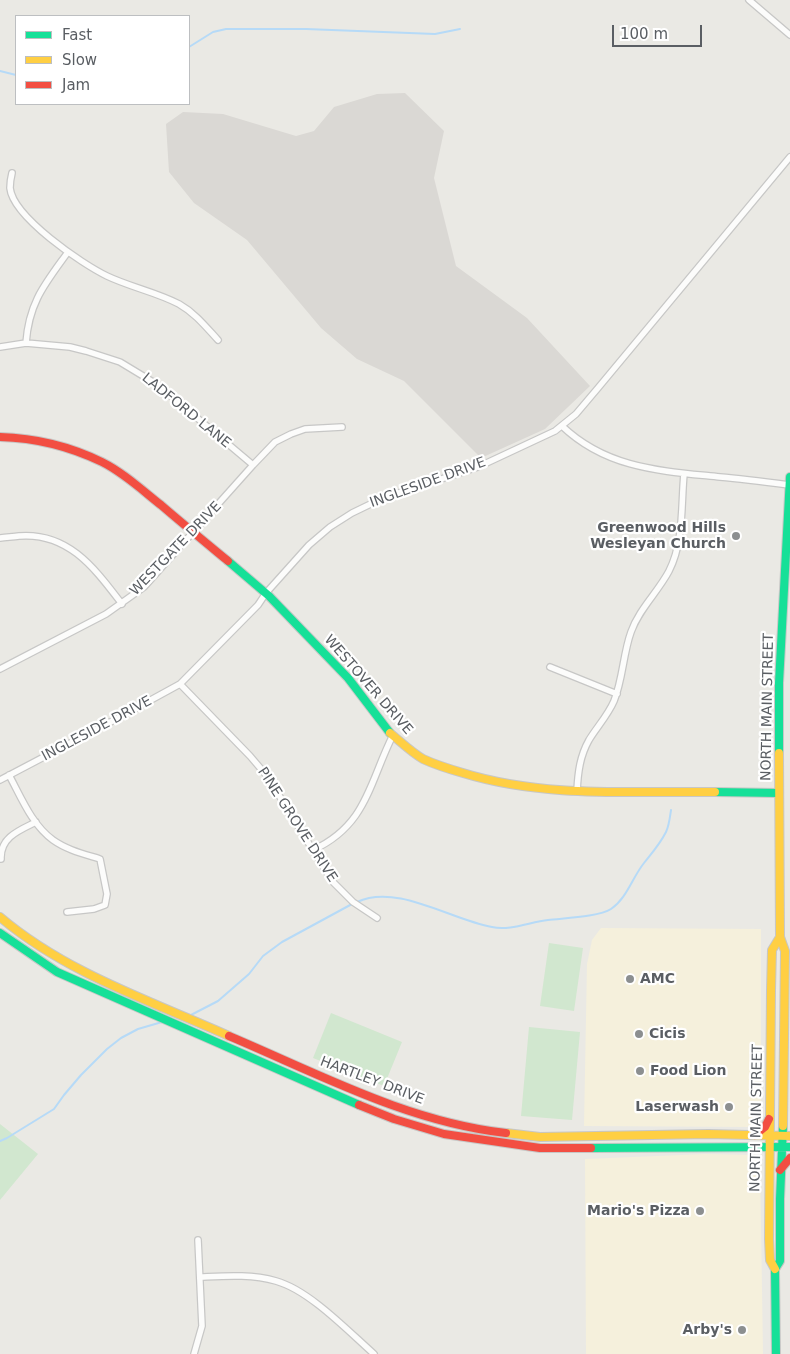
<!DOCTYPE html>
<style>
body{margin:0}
#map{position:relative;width:790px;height:1354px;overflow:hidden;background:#eae9e4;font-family:"DejaVu Sans",sans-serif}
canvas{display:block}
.legend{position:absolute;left:15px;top:15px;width:175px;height:90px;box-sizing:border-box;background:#fff;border:1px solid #bdbfc1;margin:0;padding:6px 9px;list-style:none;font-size:15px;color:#5a5e63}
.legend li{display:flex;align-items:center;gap:10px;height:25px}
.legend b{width:25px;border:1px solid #bdbfc1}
.scale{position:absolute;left:612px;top:25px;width:90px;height:22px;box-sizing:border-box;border:2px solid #5a5e63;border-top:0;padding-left:6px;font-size:15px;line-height:18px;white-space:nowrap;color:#5a5e63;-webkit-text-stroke:4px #fff;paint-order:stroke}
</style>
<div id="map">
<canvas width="790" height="1354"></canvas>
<ul class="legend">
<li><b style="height:6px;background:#16e098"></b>Fast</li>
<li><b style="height:6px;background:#ffcf43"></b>Slow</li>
<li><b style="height:6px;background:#f24e42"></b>Jam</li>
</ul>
<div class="scale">100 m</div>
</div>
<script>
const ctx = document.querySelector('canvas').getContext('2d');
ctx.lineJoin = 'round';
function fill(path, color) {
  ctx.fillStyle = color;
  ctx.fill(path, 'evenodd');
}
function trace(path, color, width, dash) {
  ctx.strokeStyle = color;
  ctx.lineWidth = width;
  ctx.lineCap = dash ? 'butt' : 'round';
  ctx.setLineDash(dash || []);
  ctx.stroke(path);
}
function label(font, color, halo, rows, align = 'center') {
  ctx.font = font + ' "DejaVu Sans",sans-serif';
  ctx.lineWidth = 4.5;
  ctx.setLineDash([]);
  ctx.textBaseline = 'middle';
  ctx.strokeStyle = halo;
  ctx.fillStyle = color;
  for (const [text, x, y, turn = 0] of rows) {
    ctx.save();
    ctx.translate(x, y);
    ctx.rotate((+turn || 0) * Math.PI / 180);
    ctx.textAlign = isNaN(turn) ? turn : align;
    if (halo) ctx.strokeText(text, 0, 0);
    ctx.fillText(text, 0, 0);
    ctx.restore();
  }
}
fill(new Path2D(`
 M601 928 761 929V1118L752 1127 584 1126 587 964 592 940Z
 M705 1154 754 1155 760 1160 763 1354H586L585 1159Z`), '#f5f0dc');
fill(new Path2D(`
 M405 93 444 131 434 178 456 266 527 318 590 386 545 429 481 458 404 381 357 359 321 328 247 240 194 203 169 172 166 124 183 112 223 114 296 136 314 131 334 107 377 94Z`), '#dad8d4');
fill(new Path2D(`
 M549 943 583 948 574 1011 540 1006Z
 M331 1013 402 1042 384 1086 313 1058Z
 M529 1027 580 1032 572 1120 521 1116Z
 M0 1124 38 1154 0 1200Z`), '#d1e7cf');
trace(new Path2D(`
 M189 47 213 32 226 29H306L435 34 460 29
 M0 71 16 75
 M357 902C397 883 451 920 492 927 510 931 530 922 548 920 563 918 599 917 611 909 627 898 632 878 644 863 652 853 660 844 666 832 669 826 670 817 671 810
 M189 1016 218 1001 249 974 263 956 282 942 352 904
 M0 1141 7 1138 54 1109 64 1095 81 1075 107 1049 121 1038 138 1029 162 1022`), '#b6daf7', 2);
const street = new Path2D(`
 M749 0 790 35
 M12 173C11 177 10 183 10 188 13 217 82 264 107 276 130 287 156 292 179 304 195 313 206 327 218 340
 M26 343C29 302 45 284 68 252
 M0 347 26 343 70 347 86 351 120 362 158 385 253 465
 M562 426C607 469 662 471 720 477 743 479 766 482 789 485
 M0 538C6 537 13 537 19 536 69 532 95 569 122 604
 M550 667 617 694
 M0 669 106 614 144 587 253 465 275 442 291 434 305 429 342 427
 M180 684 250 756 267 776 332 881 353 902 377 918
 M9 775C21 797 32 825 53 840 67 850 84 854 100 859L107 894 105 905 94 909 67 912
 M0 780 118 718 180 684 258 605 266 593 309 545 330 527 352 513 383 498 478 467 555 431 576 414 598 388 790 157
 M577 791C578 772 580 756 589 740 597 727 608 715 614 701 623 679 623 654 631 632 639 609 658 592 669 571 684 542 681 505 684 474
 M313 850C367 825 369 783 393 735
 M1 859C0 837 20 830 36 822
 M200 1277C225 1276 251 1274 276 1281 309 1290 348 1331 374 1354
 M194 1354 202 1326 198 1240`);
const fast = new Path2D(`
 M228 561 269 596 348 678 390 733
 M779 753V683L790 477
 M715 792 779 793
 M0 933 57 972 359 1105
 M591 1148 790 1147
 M776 1354 775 1269 780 1261V1199L783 1126`);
const slow = new Path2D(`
 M390 733C401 742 411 752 423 759 436 765 449 769 463 773 544 798 631 791 715 792
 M779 753 780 937 785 951 783 1126
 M0 917C66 973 151 1001 229 1036
 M506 1133 540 1137 708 1134 790 1136
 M775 1269 770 1260 769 1239 771 990 772 950 780 937`);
const jam = new Path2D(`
 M0 437C37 438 69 446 102 462 124 473 142 490 161 505 183 524 205 542 228 561
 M229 1036C319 1074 408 1122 506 1133
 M359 1105 394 1119 444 1134 540 1148H591
 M755 1135 765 1127 769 1119
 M780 1170 790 1158`);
trace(street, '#c7c7c6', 8);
trace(fast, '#c7c7c6', 10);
trace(slow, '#c7c7c6', 10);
trace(jam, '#c7c7c6', 10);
trace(street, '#fcfcfb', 5.5);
trace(fast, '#16e098', 8);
trace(slow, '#ffcf43', 8);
trace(jam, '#f24e42', 8);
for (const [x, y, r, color] of [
 [736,536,5,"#8c8f90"],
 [630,979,5,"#8c8f90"],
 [639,1034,5,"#8c8f90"],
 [640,1071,5,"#8c8f90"],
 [729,1107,5,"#8c8f90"],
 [700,1211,5,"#8c8f90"],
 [742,1330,5,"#8c8f90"]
]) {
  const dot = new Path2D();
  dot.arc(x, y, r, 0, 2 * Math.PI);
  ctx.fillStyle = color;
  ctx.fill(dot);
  trace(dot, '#fff', 2);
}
label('14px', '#5a5e63', '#fff', [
 ["LADFORD LANE",186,411,39],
 ["INGLESIDE DRIVE",428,483,-20],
 ["WESTGATE DRIVE",176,549,-46],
 ["WESTOVER DRIVE",368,685,49],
 ["NORTH MAIN STREET",768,707,-89],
 ["INGLESIDE DRIVE",97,729,-28],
 ["PINE GROVE DRIVE",297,825,57],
 ["HARTLEY DRIVE",372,1081,21],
 ["NORTH MAIN STREET",757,1118,-89]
]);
label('bold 14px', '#5a5e63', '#fff', [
 ["Greenwood Hills",726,528],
 ["Wesleyan Church",726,544],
 ["AMC",640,979,"left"],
 ["Cicis",649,1034,"left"],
 ["Food Lion",650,1071,"left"],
 ["Laserwash",719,1107],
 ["Mario's Pizza",690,1211],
 ["Arby's",732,1330]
], 'right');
</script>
